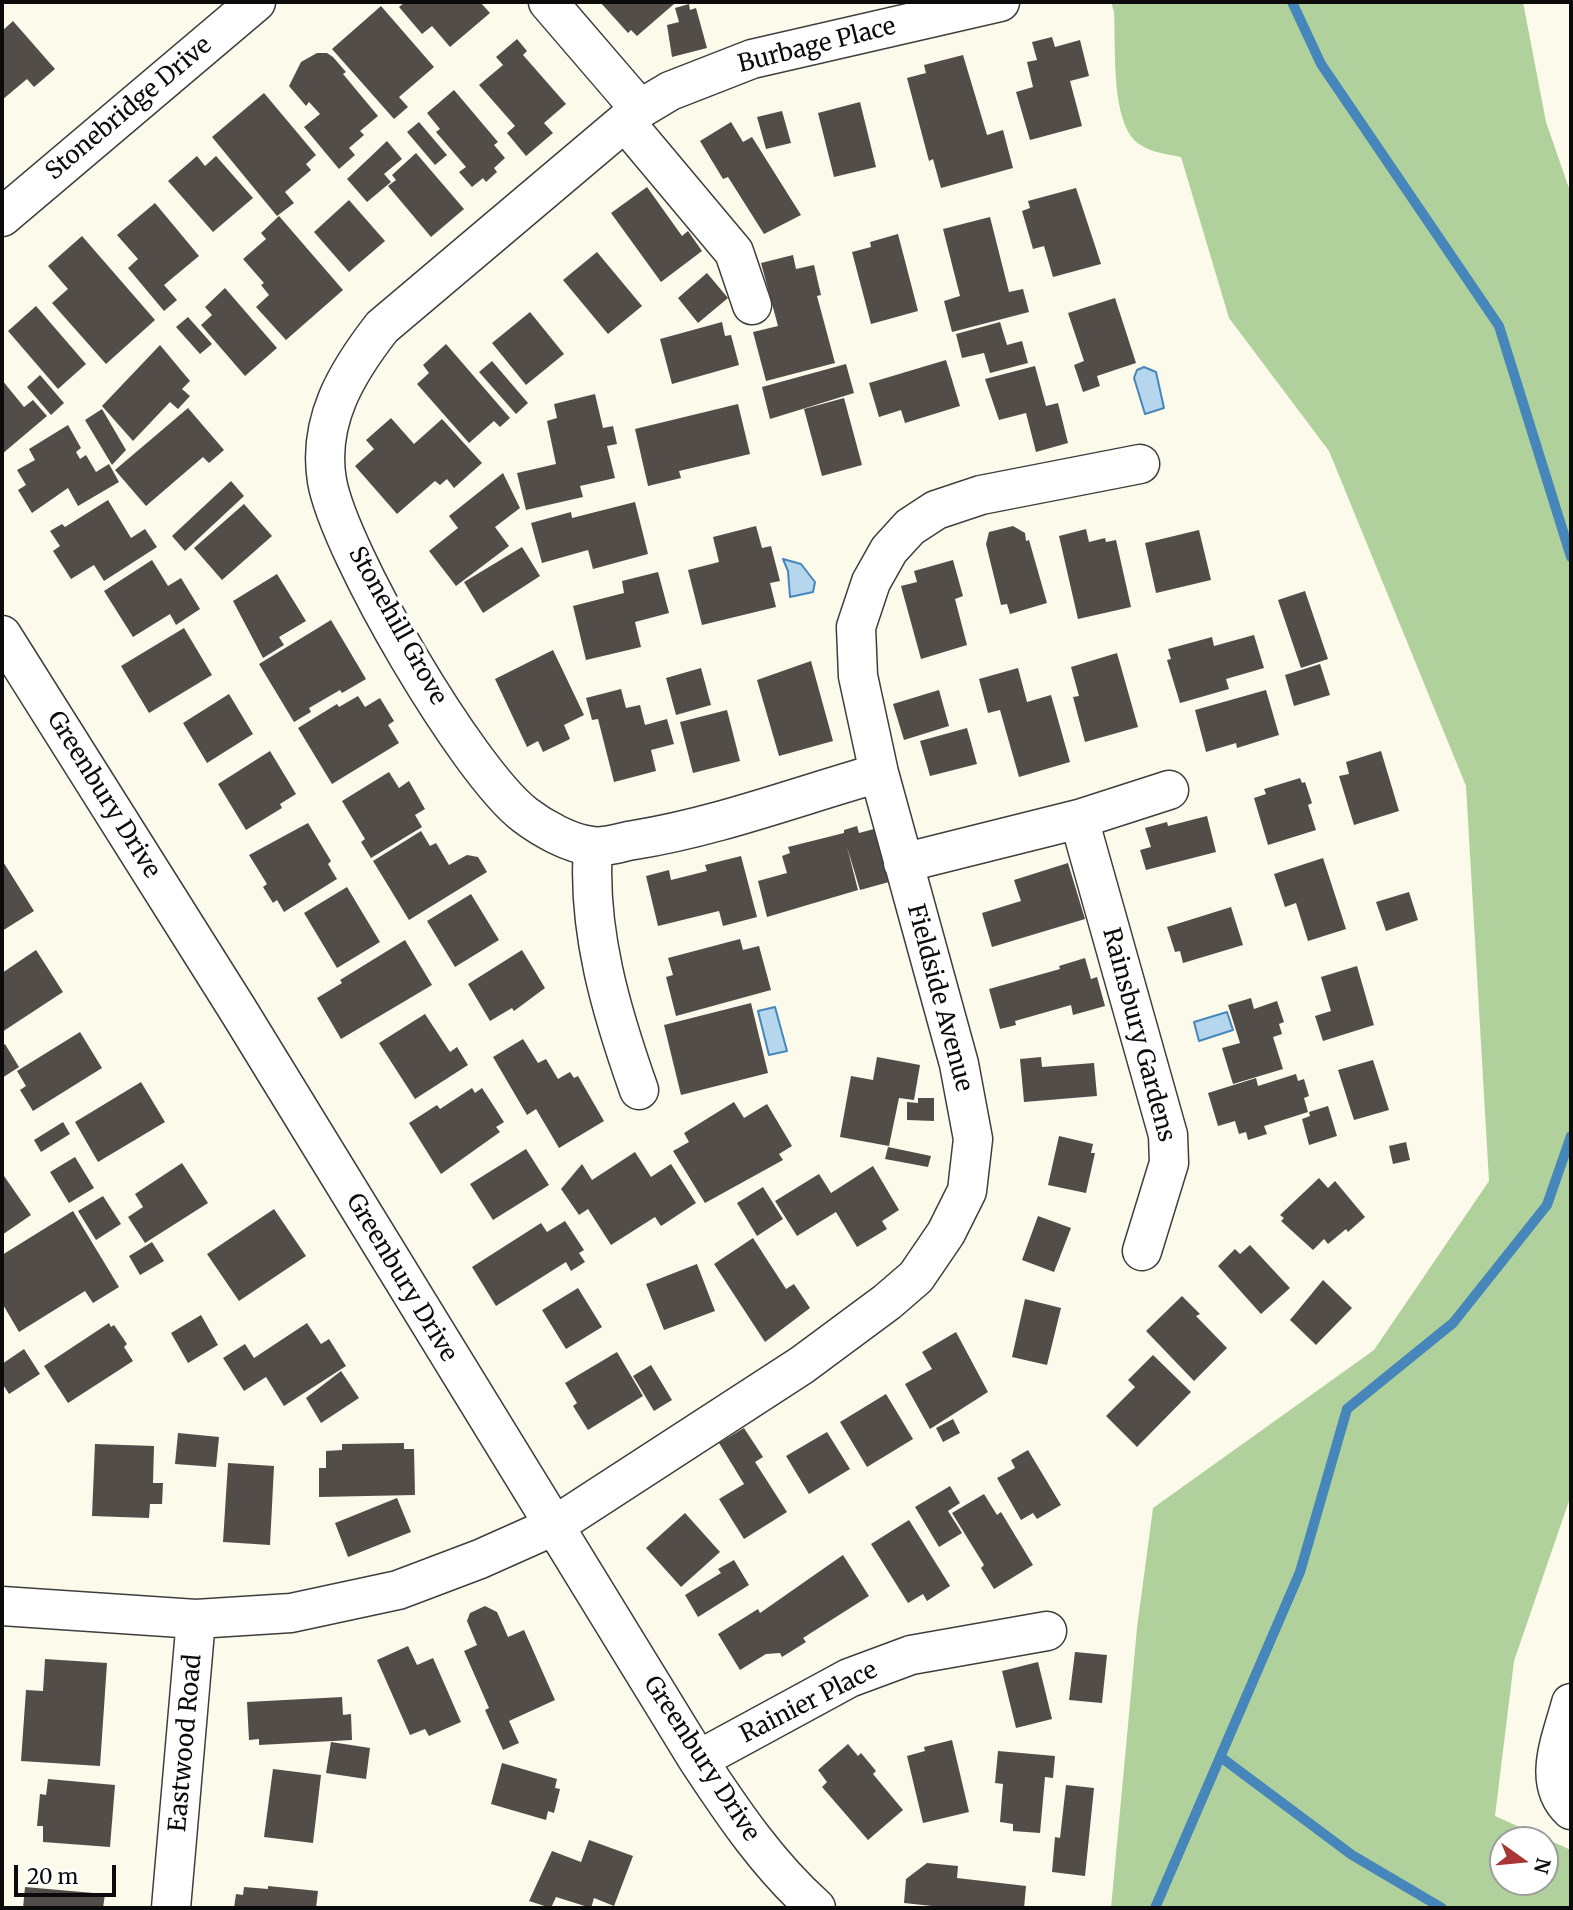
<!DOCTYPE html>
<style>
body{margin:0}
#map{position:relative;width:1573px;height:1910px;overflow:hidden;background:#fcfaeb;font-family:Merriweather,serif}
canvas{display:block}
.frame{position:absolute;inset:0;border:4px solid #0b0b0b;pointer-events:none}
.north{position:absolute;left:1489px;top:1826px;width:70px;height:70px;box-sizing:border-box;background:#fff;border:2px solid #9d9d9d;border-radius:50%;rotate:105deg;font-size:19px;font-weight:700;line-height:28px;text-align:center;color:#0b0b0b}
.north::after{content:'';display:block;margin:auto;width:24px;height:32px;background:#a83635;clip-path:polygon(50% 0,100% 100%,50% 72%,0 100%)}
.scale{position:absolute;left:14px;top:1865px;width:102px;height:32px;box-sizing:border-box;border:4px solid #0b0b0b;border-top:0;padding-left:9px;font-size:21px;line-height:24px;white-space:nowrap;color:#0b0b0b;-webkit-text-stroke:5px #fff;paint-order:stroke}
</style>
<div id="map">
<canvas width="1573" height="1910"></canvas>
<div class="frame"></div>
<div class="north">N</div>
<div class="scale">20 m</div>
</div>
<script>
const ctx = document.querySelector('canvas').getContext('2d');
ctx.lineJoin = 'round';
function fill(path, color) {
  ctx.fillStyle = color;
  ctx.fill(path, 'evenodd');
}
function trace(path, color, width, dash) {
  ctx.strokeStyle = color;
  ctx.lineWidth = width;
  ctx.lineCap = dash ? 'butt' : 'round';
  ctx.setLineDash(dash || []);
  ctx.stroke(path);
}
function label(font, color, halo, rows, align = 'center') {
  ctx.font = font + ' Merriweather,serif';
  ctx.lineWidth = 7;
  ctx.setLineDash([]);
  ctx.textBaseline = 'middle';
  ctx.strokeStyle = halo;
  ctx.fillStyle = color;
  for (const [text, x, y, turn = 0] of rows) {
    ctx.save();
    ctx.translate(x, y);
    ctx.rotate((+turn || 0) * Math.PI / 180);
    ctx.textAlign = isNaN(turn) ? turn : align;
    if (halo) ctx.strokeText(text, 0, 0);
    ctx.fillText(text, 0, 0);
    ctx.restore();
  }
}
fill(new Path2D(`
 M1111 2H1523L1546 122 1571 194V1495L1514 1661 1495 1816 1571 1850V1908H1111L1137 1628 1153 1508 1374 1350 1489 1181 1466 786 1329 451 1229 318 1181 157C1167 154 1152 153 1139 144 1110 124 1116 45 1114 12ZM1503 1840H1545V1882H1503Z`), '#b0d19b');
const water = new Path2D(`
 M1144 367 1156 372 1164 408 1145 414 1134 378 1137 370Z
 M783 559 801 564 815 582 813 592 790 597 788 571Z
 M775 1007 787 1051 769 1055 758 1011Z
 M1227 1012 1233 1030 1199 1041 1194 1022Z`);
fill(water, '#b6d6ed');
trace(water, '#4686bb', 2);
trace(new Path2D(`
 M1292 2 1321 64 1499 326 1571 557
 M1222 1758 1352 1855 1442 1908
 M1155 1908 1300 1572 1347 1409 1453 1323 1547 1205 1571 1136`), '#4686bb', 10);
fill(new Path2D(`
 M405 2H480L490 13 450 47 432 26 422 34 399 7Z
 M600 2H671L674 4 637 36 631 30 628 33Z
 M689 4 690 10 696 8 707 48 672 57 667 25 679 22 675 8Z
 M381 6 434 67 399 97 408 107 394 119 332 49Z
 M13 21 55 69 34 87 27 79 2 100V31Z
 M1052 37 1055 47 1080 40 1089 76 1070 81 1082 126 1030 140 1016 92 1033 87 1027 62 1037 60 1032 42Z
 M517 39 527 51 523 55 566 104 544 123 553 133 526 156 507 133 515 126 479 85 503 65 496 57Z
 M317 53H327L333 57 346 72 343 74 378 116 360 131 364 135 349 148 355 155 339 169 304 127 320 114 309 102 306 106 289 86 301 62Z
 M963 55 987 135 1003 130 1013 168 941 188 933 159 929 161 907 78 926 73 924 65Z
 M454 90 498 142 494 145 505 158 494 168 497 172 486 182 483 178 472 187 459 172 466 167 436 132 440 129 427 113Z
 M264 93 316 155 306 164 311 170 285 192 294 203 277 216 212 137Z
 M860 102 876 167 834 177 818 113Z
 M782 111 791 143 766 149 757 117Z
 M419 122 447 155 435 165 407 132Z
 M731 122 743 142 752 137 801 215 764 234 728 177 723 179 700 141Z
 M387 141 402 159 384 174 391 182 367 202 347 179Z
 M416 153 464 209 431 237 388 186 396 180 392 175Z
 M197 156 205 166 216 156 253 198 213 232 168 181Z
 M647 187 682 236 688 231 702 251 661 282 611 213Z
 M1076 188 1101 264 1053 277 1044 246 1033 249 1022 211 1030 208 1028 201Z
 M349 200 385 241 349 272 314 232Z
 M155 203 199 256 164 285 177 300 164 311 128 268 138 259 117 235Z
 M279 216 343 290 286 340 256 307 269 295 261 285 264 283 243 259 266 239 261 233Z
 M990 217 1009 292 1023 289 1029 312 952 332 944 301 960 296 943 229Z
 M898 234 918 311 871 324 852 252 871 247 870 242Z
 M82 236 155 320 106 364 52 303 68 289 48 266Z
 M597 252 642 306 608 334 563 280Z
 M793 255 796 269 814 265 821 295 817 296 835 363 766 381 753 332 778 326 761 263Z
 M707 273 728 298 698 323 678 298Z
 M225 288 277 348 245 376 201 325 212 315 205 307Z
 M1115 298 1136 363 1097 376 1100 386 1083 392 1074 365 1084 361 1068 313Z
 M36 306 86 364 58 389 8 331Z
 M530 312 564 354 526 385 492 343Z
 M188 317 212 344 200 354 176 327Z
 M722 322 725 336 731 335 739 365 672 384 660 339Z
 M1000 322 1007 345 1022 341 1028 363 990 373 984 353 962 358 956 334Z
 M446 344 510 418 500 427 494 421 469 443 417 384 429 373 423 365Z
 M160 345 190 381 182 389 190 396 178 409 170 402 133 441 102 406Z
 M946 360 960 406 905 423 901 410 879 417 869 383Z
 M492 361 528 403 516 414 479 372Z
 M846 364 854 393 770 419 762 387Z
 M1035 366 1046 406 1058 403 1068 443 1036 452 1026 413 999 420 985 379Z
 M40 375 64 403 51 415 27 387Z
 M2 380 24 407 33 400 47 416 2 454Z
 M595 394 603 428 613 426 617 444 607 446 615 478 580 486 583 497 526 510 517 473 556 464 547 421 557 418 554 404Z
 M844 398 862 465 822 476 804 409Z
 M738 404 750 454 679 471 681 478 648 486 635 429Z
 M188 408 224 450 209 463 203 457 146 506 115 470Z
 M102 409 126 450 112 465 85 420Z
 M391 418 414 444 442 419 482 463 454 488 447 479 440 485 435 481 397 514 355 466 374 449 366 440Z
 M68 425 81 448 76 452 80 459 86 455 96 472 109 464 119 482 78 506 68 488 32 513 18 490 26 485 17 470 35 460 29 449Z
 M503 473 520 508 495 527 509 546 456 586 429 551 458 528 449 516Z
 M231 481 244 496 185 551 172 536Z
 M108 500 131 538 145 529 157 547 104 581 94 565 71 579 53 551 60 546 50 531 62 524 65 527Z
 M635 502 648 554 593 569 588 550 542 563 531 523 571 512 572 518Z
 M244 504 272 536 222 580 194 548Z
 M756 526 762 548 771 546 780 581 770 583 776 607 702 625 688 570 719 562 713 537Z
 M1013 526 1025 533 1026 541 1029 540 1047 603 1010 614 1007 604 1001 605 986 544 989 532Z
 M1086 529 1089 542 1105 538 1106 542 1116 540 1131 607 1078 619 1059 536Z
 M1199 530 1211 580 1156 593 1145 543Z
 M522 547 540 576 483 613 464 582Z
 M152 560 168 586 181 578 200 609 176 625 170 614 133 637 104 591Z
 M953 560 963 596 955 599 967 645 921 659 901 586 917 582 914 571Z
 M658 572 669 613 635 622 641 647 586 660 573 606 624 593 622 581Z
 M277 574 306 621 279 637 284 645 263 658 233 601Z
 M1305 591 1328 659 1301 668 1278 600Z
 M331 620 366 679 342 693 340 690 309 708 311 712 294 722 259 664Z
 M184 628 212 675 149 713 121 666Z
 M1254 635 1264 668 1226 679 1229 689 1180 703 1167 660 1171 659 1168 649 1212 637 1214 646Z
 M553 650 584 715 564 725 570 739 543 752 538 741 527 747 495 679Z
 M1117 653 1138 727 1085 742 1073 697 1079 696 1071 667Z
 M811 661 833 741 779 756 757 680Z
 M1320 664 1330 695 1294 706 1285 675Z
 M701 668 711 705 676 715 666 678Z
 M1018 668 1027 702 1051 695 1070 762 1019 777 1000 710 988 713 979 679Z
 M621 689 626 708 640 705 645 725 667 719 674 744 651 750 656 771 614 782 598 719 592 720 586 698Z
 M939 690 949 726 904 740 893 704Z
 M1266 690 1279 735 1237 748 1236 743 1206 752 1195 710Z
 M229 694 253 734 207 763 183 723Z
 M358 696 365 707 380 698 394 721 388 725 399 743 332 784 298 728 337 704 339 707Z
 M727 710 740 761 693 773 680 722Z
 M967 728 977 764 930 776 920 741Z
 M270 751 296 794 280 804 282 808 246 830 218 784Z
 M1381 751 1399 811 1354 825 1339 776 1349 774 1346 762Z
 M389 772 399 788 409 781 425 809 415 815 422 827 371 858 361 842 365 839 342 801Z
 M1300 778 1302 783 1305 782 1312 803 1308 805 1316 830 1268 845 1254 798 1266 794 1264 789Z
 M1207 816 1216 852 1146 870 1140 850 1151 847 1145 828 1167 822 1168 826Z
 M308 823 331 861 328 864 337 879 284 912 277 900 273 903 263 887 267 884 249 855Z
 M857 826 859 833 874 829 889 882 860 890 847 847 858 890 767 917 758 881 787 873 782 856 790 853 788 847 844 833V830Z
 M421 831 430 846 436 843 449 865 467 855 478 857 487 872 409 920 373 861Z
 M741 856 757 917 723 926 719 911 658 926 646 876 669 870 671 880 707 871 705 865Z
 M1323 858 1346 929 1308 941 1296 903 1285 907 1274 874Z
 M2 860 34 911 2 931Z
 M1068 863 1085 919 992 947 982 913 1021 901 1014 880Z
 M347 887 380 942 337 968 304 913Z
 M1409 892 1418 920 1386 931 1376 902Z
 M471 894 499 940 455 967 427 921Z
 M1231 907 1243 945 1183 963 1180 951 1175 952 1167 927Z
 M740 939 743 950 759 946 771 990 676 1016 666 977 673 975 668 958Z
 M405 940 432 985 341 1039 317 998 342 983 340 980Z
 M36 950 63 992 2 1032V973Z
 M522 950 545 988 514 1011 512 1008 490 1021 468 984Z
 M1085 958 1091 979 1097 977 1105 1006 1073 1015 1071 1005 1015 1021 1016 1025 1000 1029 989 989 1060 969 1059 966Z
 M1357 966 1374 1025 1323 1041 1315 1016 1331 1011 1321 977Z
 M1251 998 1254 1009 1277 1001 1284 1022 1279 1024 1282 1034 1273 1037 1283 1069 1233 1084 1222 1048 1240 1043 1228 1005Z
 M751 1003 768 1073 681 1095 664 1025Z
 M425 1014 450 1052 457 1047 468 1065 415 1099 379 1043Z
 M80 1032 102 1068 33 1111 20 1090 26 1086 17 1071Z
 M523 1039 538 1063 546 1059 558 1079 570 1072 574 1078 578 1076 604 1121 559 1148 536 1109 527 1115 493 1057Z
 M5 1044 19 1067 2 1078V1046Z
 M877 1057 920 1065 914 1100 899 1098 889 1146 840 1137 851 1076 873 1080Z
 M1041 1057 1042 1067 1094 1063 1097 1096 1024 1102 1020 1059Z
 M1373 1060 1389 1110 1354 1120 1338 1070Z
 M1296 1074 1298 1081 1304 1079 1309 1096 1304 1098 1308 1112 1264 1126 1267 1134 1248 1140 1246 1132 1239 1134 1235 1121 1218 1126 1208 1093 1256 1078 1258 1086Z
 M141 1082 165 1122 98 1162 75 1122Z
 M472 1088 475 1093 482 1088 504 1122 496 1127 500 1132 441 1174 409 1123 437 1105 440 1109Z
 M918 1098H934V1121L907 1120V1102L918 1103Z
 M734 1102 744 1118 767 1104 792 1146 779 1154 783 1160 705 1203 673 1151 689 1142 684 1133Z
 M1328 1106 1337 1136 1309 1145 1302 1119 1310 1116 1309 1112Z
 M63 1122 70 1134 41 1152 34 1140Z
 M1059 1136 1093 1144 1091 1153H1095L1086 1193 1048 1185Z
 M1406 1142 1410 1160 1393 1164 1389 1146Z
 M888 1147 931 1156 928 1167 885 1159Z
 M526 1149 549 1185 493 1220 470 1184Z
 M635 1152 651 1177 671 1164 696 1203 661 1226 655 1217 611 1245 588 1209 579 1215 561 1189 582 1164 592 1180Z
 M75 1157 94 1188 69 1203 50 1172Z
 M182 1163 208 1203 145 1243 128 1217 143 1207 135 1194Z
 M873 1166 899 1210 882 1221 887 1229 857 1247 836 1212 797 1236 775 1201 819 1174 831 1193Z
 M2 1173 31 1215 2 1235Z
 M1319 1178 1328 1188 1335 1181 1365 1217 1348 1232 1346 1229 1328 1244 1324 1239 1313 1250 1281 1221 1284 1218 1280 1215Z
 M763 1187 783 1219 757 1236 737 1203Z
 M103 1196 121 1224 96 1240 78 1211Z
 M274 1209 306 1256 239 1301 207 1254Z
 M73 1211 119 1287 93 1303 85 1291 19 1332 2 1303V1255Z
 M1038 1216 1071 1228 1054 1272 1022 1260Z
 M565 1221 584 1250 579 1253 585 1262 571 1271 566 1262 496 1306 472 1267 541 1223 547 1232Z
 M753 1238 786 1289 794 1284 810 1308 765 1342 714 1264Z
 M152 1242 164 1261 140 1275 129 1256Z
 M1250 1245 1290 1288 1261 1314 1218 1266 1235 1249 1240 1254Z
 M697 1264 715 1311 664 1330 646 1284Z
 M1323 1280 1352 1308 1316 1345 1290 1320Z
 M578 1288 602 1327 566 1349 542 1310Z
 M1182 1296 1200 1314 1196 1316 1227 1348 1194 1381 1146 1331Z
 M1025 1299 1061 1308 1047 1365 1012 1357Z
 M201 1315 218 1345 188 1363 171 1333Z
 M109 1323 111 1327 114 1325 127 1344 124 1347 133 1361 68 1403 44 1366Z
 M307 1323 321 1344 329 1339 346 1366 284 1406 266 1377 244 1391 223 1358 245 1344 254 1358Z
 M956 1332 988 1392 930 1429 905 1384 932 1369 922 1352Z
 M24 1349 40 1374 9 1394 2 1383V1364Z
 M617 1352 643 1396 588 1430 573 1406 577 1403 565 1383Z
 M1153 1355 1191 1392 1137 1447 1106 1416 1135 1387 1128 1380Z
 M651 1365 672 1400 654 1411 633 1376Z
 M341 1371 359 1398 321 1423 306 1398Z
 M886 1394 913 1439 867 1467 840 1422Z
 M953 1419 960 1433 943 1442 936 1428Z
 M744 1428 763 1457 755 1462 787 1512 744 1539 719 1499 744 1484 719 1443Z
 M827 1432 850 1469 809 1494 786 1456Z
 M178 1433 219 1437 216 1467 175 1464Z
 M404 1443V1449H414L415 1495 319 1497V1468H326V1451L342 1450V1444Z
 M95 1444 154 1446 153 1483H163L162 1504H150L149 1518 92 1516Z
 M1028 1450 1061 1505 1037 1519 1033 1513 1021 1520 997 1478 1015 1468 1011 1460Z
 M228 1463 274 1466 270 1545 223 1542Z
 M950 1486 960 1503 948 1511 962 1533 939 1547 915 1507Z
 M984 1494 997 1515 1001 1512 1033 1565 994 1589 981 1568 984 1565 952 1513Z
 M397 1498 411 1532 348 1557 335 1523Z
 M685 1513 720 1552 681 1587 646 1548Z
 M909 1520 950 1586 927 1601 923 1594 908 1603 871 1544Z
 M843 1555 869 1596 803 1638 806 1642 782 1657 780 1653 766 1654 740 1670 718 1634 758 1609 760 1613Z
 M734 1560 749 1585 698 1617 685 1595 721 1573 718 1569Z
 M485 1606 497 1612 508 1637 524 1630 555 1700 509 1721 519 1743 503 1750 485 1710 489 1708 464 1651 477 1645 467 1621 470 1613Z
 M408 1646 417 1665 433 1658 461 1722 429 1736 425 1729 410 1735 377 1660Z
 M1075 1652 1107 1655 1102 1703 1069 1700Z
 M45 1659 107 1663 100 1766 21 1761 26 1690 43 1691Z
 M1038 1662 1052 1719 1016 1728 1002 1671Z
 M342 1697 343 1715 351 1714 352 1740 259 1745V1739L249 1740 247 1702Z
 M952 1740 969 1812 923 1823 907 1756 925 1751 924 1747Z
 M331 1742 370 1748 366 1779 326 1773Z
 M848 1744 858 1756 861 1753 876 1771 873 1774 903 1810 868 1840 822 1787 827 1782 818 1770Z
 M998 1751 1055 1756 1053 1778 1045 1777 1040 1833 1013 1831V1824L1000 1822 1003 1784 995 1783Z
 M502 1763 557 1779 555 1788 560 1789 554 1813 548 1811 546 1820 491 1804Z
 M273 1769 321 1775 313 1843 264 1837Z
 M48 1779 115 1785 110 1847 43 1842V1826H37L40 1794 46 1795Z
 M1066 1785 1094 1788 1085 1876 1052 1872 1055 1837 1060 1838Z
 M589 1840 633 1856 614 1906 594 1898 591 1908 556 1897 551 1908 529 1901 552 1851 581 1862Z
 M927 1863 958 1866 957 1878 1026 1886 1024 1908H951L904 1903 906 1879Z
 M268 1886 318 1891 316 1908H234L236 1894 243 1895 244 1887 268 1889Z
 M25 1887 105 1894 103 1908H23Z`), '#524d49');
const minor = new Path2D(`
 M548 2 640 109
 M625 122 734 252 752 305
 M2 217 256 2
 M2 635 238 1010 698 1760C733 1813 768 1865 816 1908
 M879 773C798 796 716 827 634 840 621 842 604 848 592 846 570 844 542 828 525 815 467 770 340 553 327 481 317 421 347 372 382 327L640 109 670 91 752 59 1000 2
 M1079 819 1168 1135 1169 1163 1142 1251
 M593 847C587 930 611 1011 639 1090
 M903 863 1079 819 1169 790
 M2 1606 196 1619 291 1613 398 1590 480 1559 554 1526 802 1365 887 1302 916 1277 946 1233 967 1191 973 1139 959 1064 879 773 858 676 856 627 871 582 889 550 910 527 936 510 981 495 1140 464
 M1571 1703C1562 1738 1541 1782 1571 1810
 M698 1760 849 1678 911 1655 1047 1631
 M171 1908 196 1619`);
trace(minor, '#3e3e3e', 41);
trace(minor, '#fff', 38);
label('24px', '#0b0b0b', '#fff', [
 ["Burbage Place",817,46,-14],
 ["Stonebridge Drive",129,109,-40],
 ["Stonehill Grove",397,626,61],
 ["Greenbury Drive",103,795,58],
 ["Fieldside Avenue",939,998,75],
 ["Rainsbury Gardens",1138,1035,75],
 ["Greenbury Drive",401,1278,59],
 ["Rainier Place",809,1703,-27],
 ["Eastwood Road",186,1743,-85],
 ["Greenbury Drive",701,1759,57]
]);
</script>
